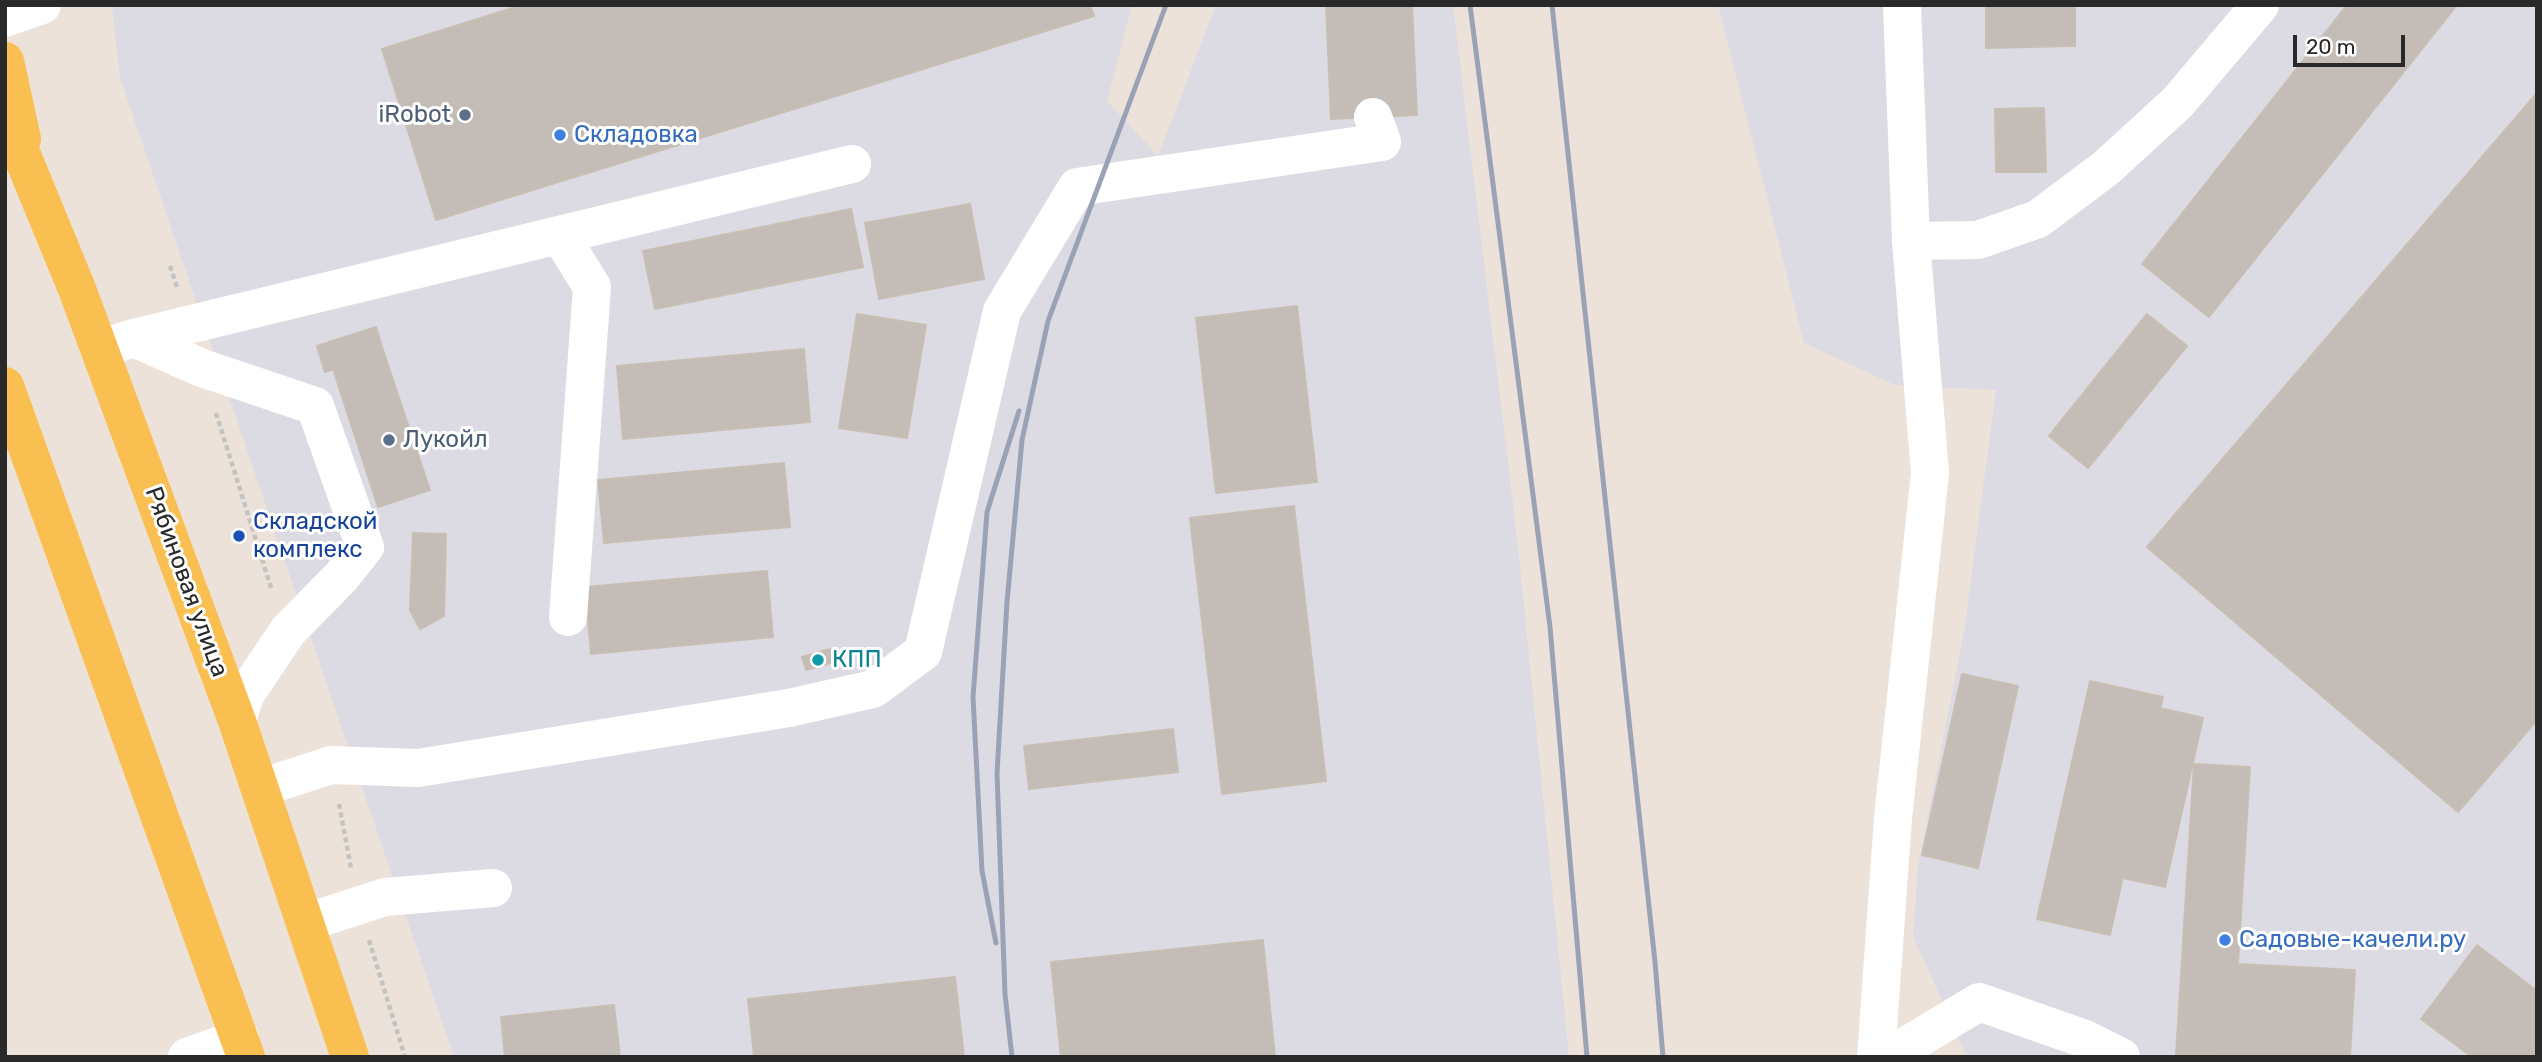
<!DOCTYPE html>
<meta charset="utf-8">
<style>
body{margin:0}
#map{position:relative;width:2542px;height:1062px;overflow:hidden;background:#ece2d9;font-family:Rubik,sans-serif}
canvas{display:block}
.frame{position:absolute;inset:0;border:7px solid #292929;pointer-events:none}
.scale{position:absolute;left:2293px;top:35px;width:112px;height:32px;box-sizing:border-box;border:4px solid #292929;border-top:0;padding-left:9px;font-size:21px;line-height:24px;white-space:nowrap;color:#292929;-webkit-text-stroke:5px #fff;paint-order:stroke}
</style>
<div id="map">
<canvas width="2542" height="1062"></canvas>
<div class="frame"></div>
<div class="scale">20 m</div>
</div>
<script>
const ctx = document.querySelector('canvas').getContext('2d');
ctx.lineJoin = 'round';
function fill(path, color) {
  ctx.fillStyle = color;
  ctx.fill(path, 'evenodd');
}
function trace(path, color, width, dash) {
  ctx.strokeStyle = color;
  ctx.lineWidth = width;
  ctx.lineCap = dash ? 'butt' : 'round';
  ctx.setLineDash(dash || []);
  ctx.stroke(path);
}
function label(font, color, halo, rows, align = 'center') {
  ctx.font = font + ' Rubik,sans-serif';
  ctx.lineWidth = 6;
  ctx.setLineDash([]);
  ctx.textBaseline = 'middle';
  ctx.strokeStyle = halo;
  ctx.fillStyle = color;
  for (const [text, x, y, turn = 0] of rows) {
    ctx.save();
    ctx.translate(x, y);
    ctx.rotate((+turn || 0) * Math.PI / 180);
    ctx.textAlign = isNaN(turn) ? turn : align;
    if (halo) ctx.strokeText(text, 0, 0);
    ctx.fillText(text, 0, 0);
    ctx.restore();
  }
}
fill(new Path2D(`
 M112 5H1132L1107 101 1158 156 1216 5H1453L1518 546 1569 1057H454L120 78Z
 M1718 5H2537V1057H1967L1913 936 1918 866 1964 632 1996 390 1895 385 1804 343Z`), '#dcdbe4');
const building = new Path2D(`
 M522 5H1090L1094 16 436 220 382 49Z
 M1326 5H1412L1417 115 1331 119Z
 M1986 5H2075V46L1986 48Z
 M2347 5H2457L2209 317 2142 264Z
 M2537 93V720L2458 812 2147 547Z
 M2044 108 2046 172H1996L1995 109Z
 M970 204 984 279 879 299 865 223Z
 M851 209 863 267 655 309 643 251Z
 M1297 306 1317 482 1216 493 1196 318Z
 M857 314 926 325 907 438 839 428Z
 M2147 314 2187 346 2088 468 2049 436Z
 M376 327 384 353 325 372 317 346Z
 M804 349 810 422 623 439 617 366Z
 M384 353 430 490 378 507 333 369Z
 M784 463 790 527 604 543 598 480Z
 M1294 506 1326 781 1222 794 1190 518Z
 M413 533 446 534 444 616 420 629 410 610Z
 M767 571 773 637 591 654 585 587Z
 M830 649 834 662 806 670 802 657Z
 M1962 674 2018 686 1978 868 1922 855Z
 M2090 681 2163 697 2110 935 2037 919Z
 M2160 708 2203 718 2165 887 2123 878Z
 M1173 729 1178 772 1029 789 1024 746Z
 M2194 764 2250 767 2238 964 2355 970 2350 1057 2176 1055Z
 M1263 940 1275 1057H1061L1051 962Z
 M2477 945 2537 991V1057H2472L2421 1019Z
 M955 977 964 1057H754L748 999Z
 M614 1005 620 1057H505L501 1017Z`);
fill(building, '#c4bcb6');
trace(building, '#c8beb3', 2);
trace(new Path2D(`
 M170 266 177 287
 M216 413 272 591
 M339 804 351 868
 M369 940 405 1057`), '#c3c3c3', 4.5, [5, 3.5]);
trace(new Path2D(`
 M5 18 42 5
 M560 235 592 287 568 617
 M1911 241 1978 240 2038 219 2106 168 2178 102 2260 5
 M134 338 202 368 315 406 365 547 341 577 288 631 245 695 237 721
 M99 349 134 338 852 164
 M260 788 331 765 418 768 789 708 873 689 923 652 1002 311 1077 187 1382 142 1373 117
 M305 923 385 897 493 888
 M187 1057 240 1038
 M1876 1057 1893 818 1930 473 1911 241 1902 5
 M1888 1057 1979 1002 2085 1039 2121 1057`), '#fff', 38);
trace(new Path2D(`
 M5 61 22 139
 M5 114 77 289 237 721 350 1057
 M5 386 246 1057`), '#fabf51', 38);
trace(new Path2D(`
 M1470 5 1550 627 1587 1057
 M1552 5 1655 962 1663 1057
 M996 943 982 871 973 697 987 512 1019 411
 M1012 1057 1005 994 997 773 1007 602 1022 440 1048 321 1166 5`), '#9ca2b5', 5);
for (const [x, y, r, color] of [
 [465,115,7,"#5c6f8a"],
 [560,135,7,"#3f7fe0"],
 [389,440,7,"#5c6f8a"],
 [239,536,7,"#1a4fb4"],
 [818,660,7,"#0f9aa8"],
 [2225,940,7,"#3f7fe0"]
]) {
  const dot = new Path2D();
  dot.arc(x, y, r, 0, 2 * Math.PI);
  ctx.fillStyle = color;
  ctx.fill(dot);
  trace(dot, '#fff', 2.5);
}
label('24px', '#4e5e75', '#fff', [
 ["iRobot",451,115],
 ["Лукойл",403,440,"left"]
], 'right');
label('24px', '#366cbe', '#fff', [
 ["Складовка",574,135],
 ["Садовые-качели.ру",2239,940]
], 'left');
label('24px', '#164399', '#fff', [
 ["Складской",253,522],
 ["комплекс",253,550]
], 'left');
label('24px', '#292929', '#fff', [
 ["Рябиновая улица",186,582,70]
]);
label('24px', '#0d838f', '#fff', [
 ["КПП",832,660]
], 'left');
</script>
